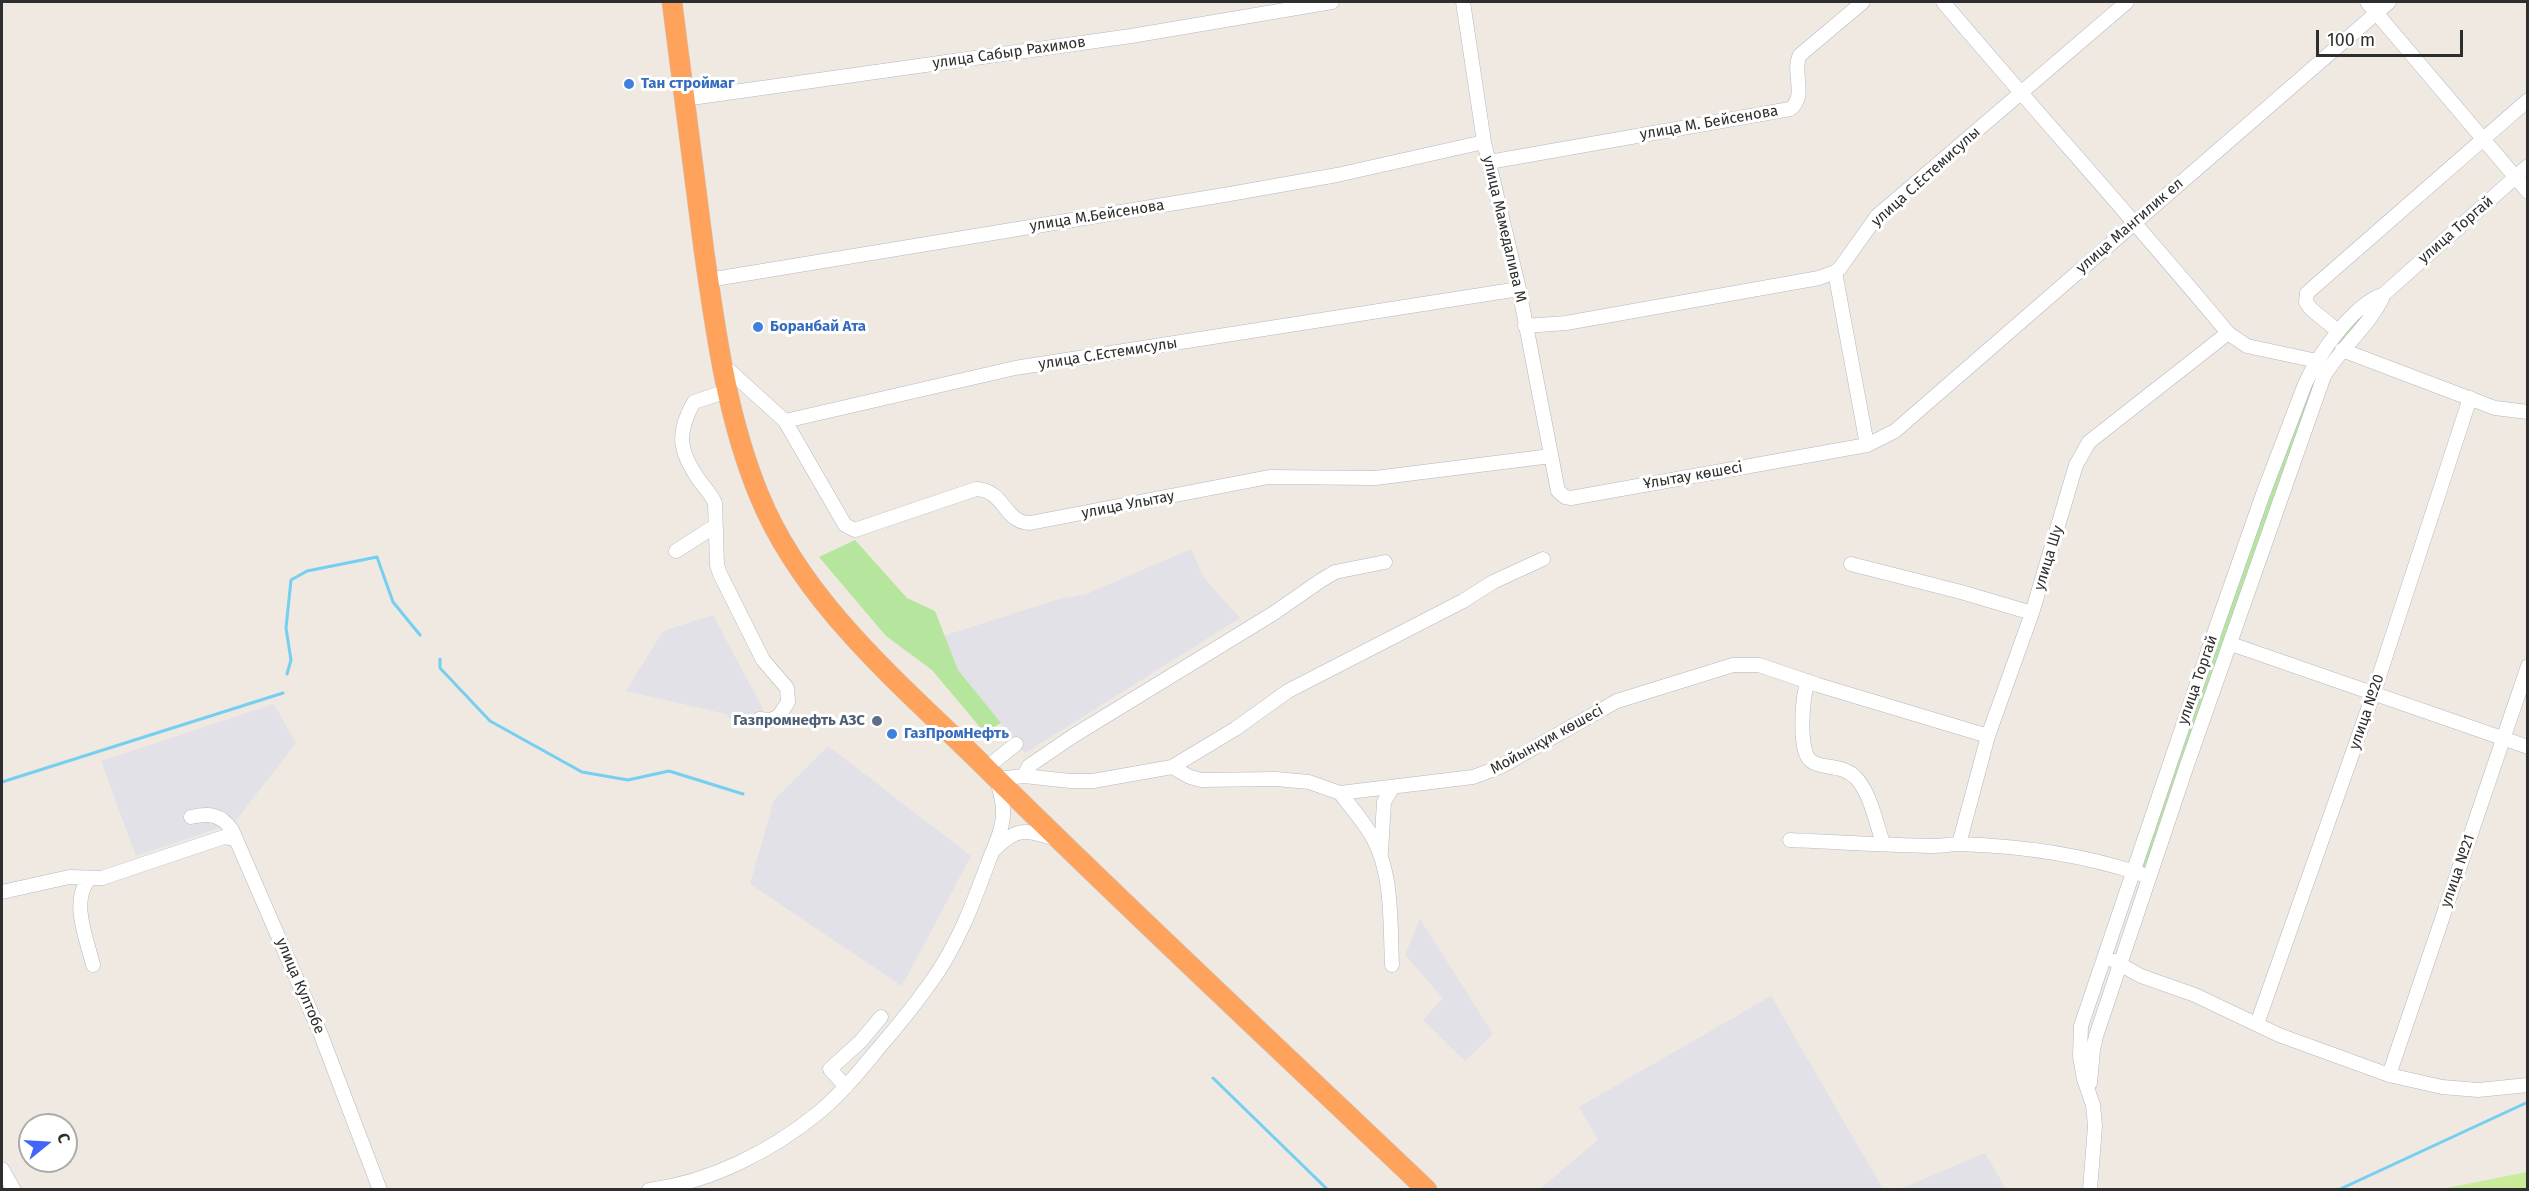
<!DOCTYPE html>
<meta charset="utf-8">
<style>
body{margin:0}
#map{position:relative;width:2529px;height:1191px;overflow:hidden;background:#efe9e1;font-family:"Fira Sans",sans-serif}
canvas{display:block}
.frame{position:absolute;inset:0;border:3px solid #2e2e2e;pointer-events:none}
.north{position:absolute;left:18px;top:1113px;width:60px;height:60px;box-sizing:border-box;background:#fff;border:2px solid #ababab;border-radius:50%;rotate:72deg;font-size:16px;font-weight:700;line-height:24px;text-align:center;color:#2e2e2e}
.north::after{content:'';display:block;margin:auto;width:21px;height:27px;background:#4264fb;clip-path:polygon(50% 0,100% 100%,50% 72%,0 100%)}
.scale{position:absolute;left:2316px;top:30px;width:147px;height:27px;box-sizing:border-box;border:3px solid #2e2e2e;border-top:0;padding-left:8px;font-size:18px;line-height:21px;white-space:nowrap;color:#2e2e2e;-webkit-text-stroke:4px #fff;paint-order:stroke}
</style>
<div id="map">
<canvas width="2529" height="1191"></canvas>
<div class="frame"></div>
<div class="north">С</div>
<div class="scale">100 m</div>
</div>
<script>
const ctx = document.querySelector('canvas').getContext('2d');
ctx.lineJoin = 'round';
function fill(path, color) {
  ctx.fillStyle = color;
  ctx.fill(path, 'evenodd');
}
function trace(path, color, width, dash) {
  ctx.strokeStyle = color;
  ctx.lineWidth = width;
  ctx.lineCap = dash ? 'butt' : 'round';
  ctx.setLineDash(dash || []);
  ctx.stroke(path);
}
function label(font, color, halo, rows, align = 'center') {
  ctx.font = font + ' "Fira Sans",sans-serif';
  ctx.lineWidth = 6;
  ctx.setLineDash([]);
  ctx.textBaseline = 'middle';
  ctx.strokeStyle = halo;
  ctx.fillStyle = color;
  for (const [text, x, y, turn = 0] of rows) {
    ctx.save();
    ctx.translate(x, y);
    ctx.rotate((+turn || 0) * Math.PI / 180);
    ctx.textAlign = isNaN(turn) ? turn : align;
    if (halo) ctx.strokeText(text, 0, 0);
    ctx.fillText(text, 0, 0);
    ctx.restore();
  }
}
fill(new Path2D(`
 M1191 549 1204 578 1240 618 1025 753 958 670 943 636 1056 600 1087 594Z
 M713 615 764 711 738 727 726 714 626 691 663 631Z
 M274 704 296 743 234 823 136 856 101 761Z
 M828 746 971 856 902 986 750 884 774 800Z
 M1420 919 1493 1034 1465 1061 1423 1020 1443 998 1405 955Z
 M1771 996 1883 1189 1543 1190 1541 1188 1598 1140 1579 1107Z
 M1985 1153 2006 1189H1898H1900Z`), '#e3e1e8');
fill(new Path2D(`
 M2371 307 2325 362 2148 870 2138 866 2308 385 2323 360 2367 309Z
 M855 540 907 598 935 611 958 670 1001 723 984 732 932 670 886 636 819 557Z`), '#b6e59e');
fill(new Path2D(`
 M2527 1172V1189H2442Z`), '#c9ec9a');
trace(new Path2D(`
 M440 659V668L490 721 582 772 628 780 669 771 743 794
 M287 674 291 660 286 628 291 580 307 571 377 557 393 602 420 635
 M2 782 283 693
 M1213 1078 1328 1190
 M2338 1190 2528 1102`), '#75cff0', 3);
const minor = new Path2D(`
 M1463 2 1484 142 1519 289 1558 491 1565 497 1571 498 1867 445 1895 431 2389 2
 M1943 2C2037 113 2135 221 2228 333L2247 346 2317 361
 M2367 2 2528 192
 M684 99 1131 36 1332 2
 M1489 162 1790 109C1808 96 1791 72 1800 55L1863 2
 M1835 272 1867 445
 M708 280 1224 195 1337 175 1484 142
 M1525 326 1566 323 1819 278 1835 272 1840 268 1877 216 2127 2
 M2338 331 2311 309 2306 302 2307 293 2528 100
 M2342 350 2495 408 2528 412
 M721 363 785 421 845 525 855 530 976 489C1005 490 1004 523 1030 523L1269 477 1375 478 1551 456
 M727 391 694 402C676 433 679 451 699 480 705 488 711 494 715 503L717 565 720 574 763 660 787 688 788 702 779 716 771 720 759 719
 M785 421 1015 368 1519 289
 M676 551 715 526
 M1851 564 1961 592 2032 613
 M2231 644 2528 747
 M1808 681C1802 696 1798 752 1811 761 1823 770 1843 763 1857 779 1871 795 1876 823 1883 843
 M1172 767 1190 777 1201 780 1276 779 1309 782 1340 793 1473 777 1500 767 1617 701 1733 665H1759L1818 685 1988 736
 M986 768 1016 744
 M1024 776 1029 766 1073 736 1274 613 1320 581 1335 572 1385 562
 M1340 793C1351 807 1364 822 1373 838 1393 875 1390 923 1392 965
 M191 817C209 813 221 814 232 830L321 1035 380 1190
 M1790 840C1837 842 1885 845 1932 846 1942 846 1951 844 1960 844 2021 846 2084 855 2141 874
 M1959 844 1988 736 2032 613 2076 465 2089 442 2228 333
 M995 849C1018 826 1027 830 1056 839
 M1381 852 1384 802 1393 787
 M89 879C70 902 87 939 93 965
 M2 892 69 877 102 878 224 837 236 839
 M2114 961 2141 976 2195 995 2279 1035 2389 1075 2442 1087 2478 1090 2528 1085
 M2257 1024 2373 695 2470 398
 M2389 1075 2528 666
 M2090 1083 2093 1050 2096 1036 2187 765 2324 376C2341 347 2371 325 2384 294
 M846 1087 830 1069 860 1042 881 1017
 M2 1169 14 1190
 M649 1190C710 1182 770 1152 818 1113 840 1095 859 1072 877 1050 896 1028 914 1006 931 982 957 946 973 904 988 863 994 847 1004 828 1003 810 1003 800 999 789 997 779L1024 776 1070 781H1093L1172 767 1235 729 1288 691 1463 601 1493 582 1543 559
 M2090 1190 2095 1126 2093 1105 2084 1079 2080 1056 2081 1026 2217 625 2263 494 2305 384C2319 354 2352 305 2384 294L2528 166`);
const highway = new Path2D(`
 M672 2C683 85 693 168 704 251 716 334 727 417 759 495 804 605 901 684 984 766 1129 910 1279 1049 1427 1190`);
trace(minor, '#b4b7c1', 15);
trace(highway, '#c9c9c9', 21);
trace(minor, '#fff', 14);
trace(highway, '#ffa35c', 20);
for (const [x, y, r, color] of [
 [629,84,6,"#3f7fe0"],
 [758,327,6,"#3f7fe0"],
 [877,721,6,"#5c6f8a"],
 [892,734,6,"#3f7fe0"]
]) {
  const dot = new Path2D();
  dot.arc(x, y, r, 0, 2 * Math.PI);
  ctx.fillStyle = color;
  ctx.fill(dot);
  trace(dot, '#fff', 2);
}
label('15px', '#2e2e2e', '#fff', [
 ["улица Сабыр Рахимов",1009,53,-8],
 ["улица М. Бейсенова",1709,123,-10],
 ["улица С.Естемисулы",1926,177,-42],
 ["улица М.Бейсенова",1097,216,-9],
 ["улица Мангилик ел",2130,226,-41],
 ["улица Мамедалива М",1504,229,77],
 ["улица Торгай",2456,230,-41],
 ["улица С.Естемисулы",1108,354,-9],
 ["Ұлытау көшесі",1693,476,-10],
 ["улица Улытау",1128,505,-11],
 ["улица Шу",2049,558,-73],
 ["улица Торгай",2198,680,-71],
 ["улица №20",2367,712,-71],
 ["Мойынқұм көшесі",1547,740,-29],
 ["улица №21",2458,871,-71],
 ["улица Култобе",300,986,67]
]);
label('bold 15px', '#366cbe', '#fff', [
 ["Тан строймаг",641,84],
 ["Боранбай Ата",770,327],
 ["ГазПромНефть",904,734]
], 'left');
label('bold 15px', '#4e5e75', '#fff', [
 ["Газпромнефть АЗС",865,721]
], 'right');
</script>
